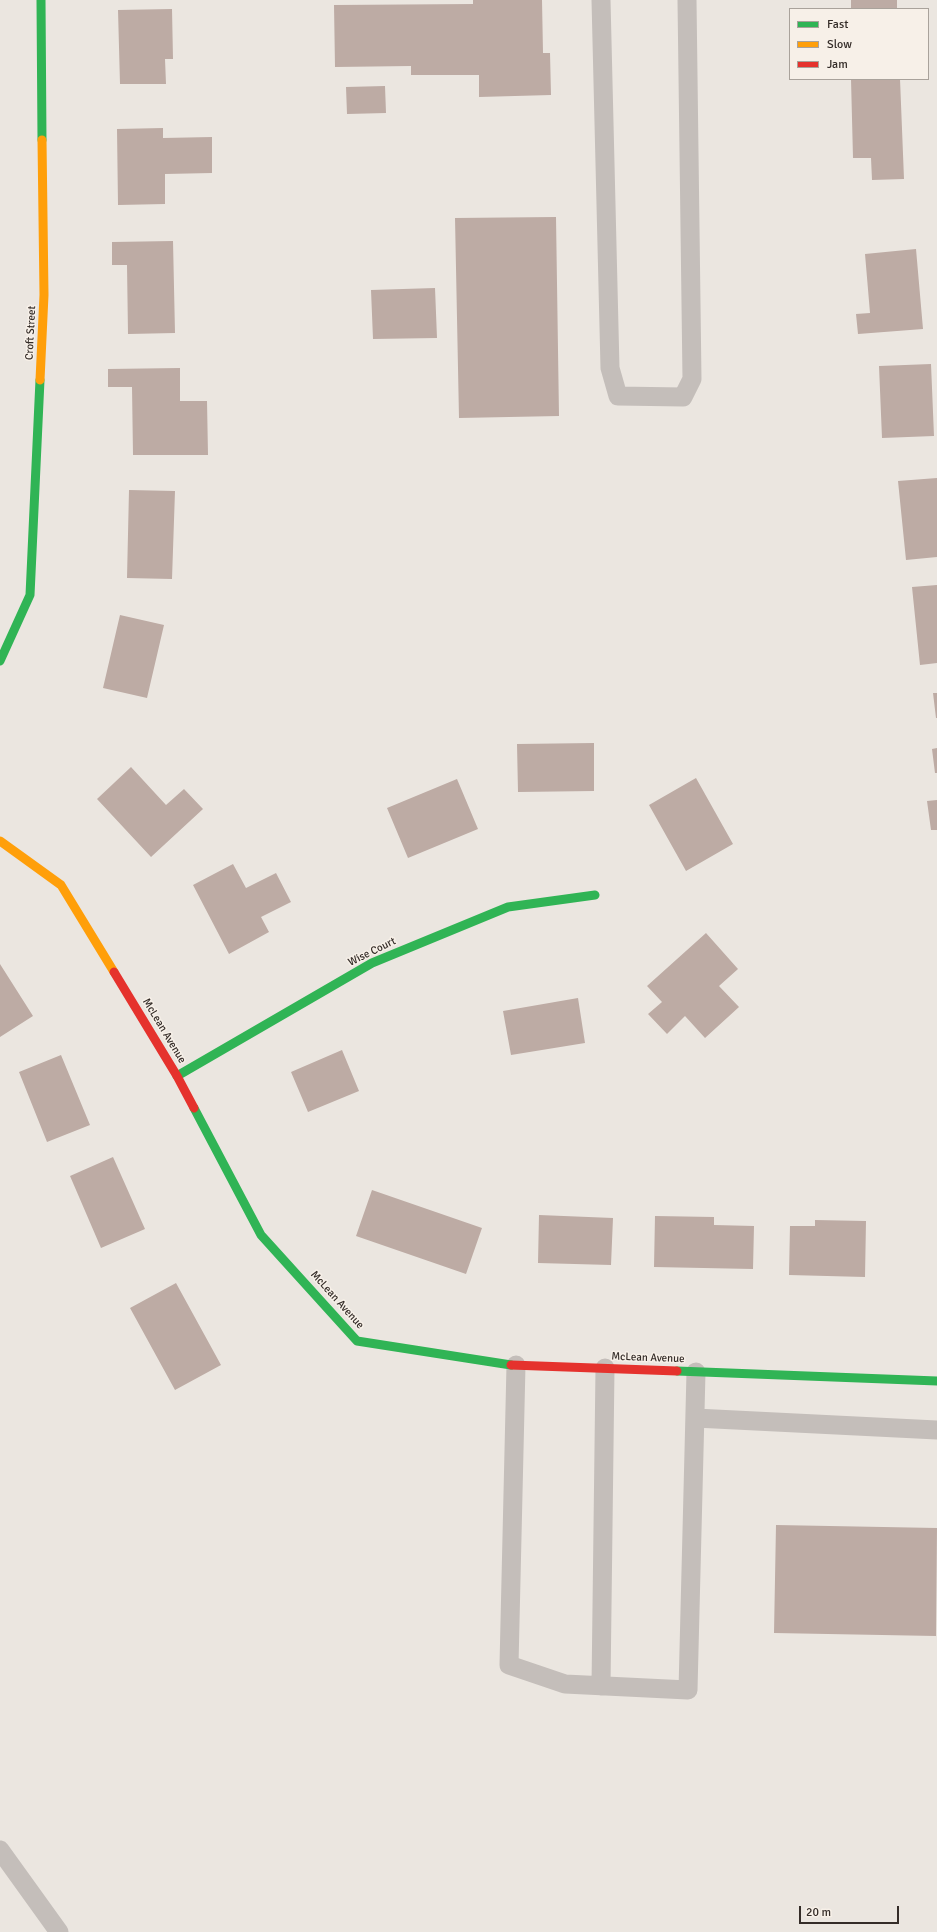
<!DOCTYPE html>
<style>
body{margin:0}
#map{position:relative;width:937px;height:1932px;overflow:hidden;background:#ebe6e0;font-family:Signika,sans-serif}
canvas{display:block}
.legend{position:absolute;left:789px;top:8px;width:140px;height:72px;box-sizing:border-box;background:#f7f0e8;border:1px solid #a9a29b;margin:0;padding:5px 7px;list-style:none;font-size:12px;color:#342c28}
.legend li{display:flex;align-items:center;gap:8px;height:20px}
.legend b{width:20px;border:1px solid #a9a29b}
.scale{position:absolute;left:799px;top:1906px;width:100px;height:18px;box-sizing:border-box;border:2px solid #342c28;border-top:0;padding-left:5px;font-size:12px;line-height:14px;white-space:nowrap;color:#342c28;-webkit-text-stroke:3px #f7f0e8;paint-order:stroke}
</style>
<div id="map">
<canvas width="937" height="1932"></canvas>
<ul class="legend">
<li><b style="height:5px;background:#30b455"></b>Fast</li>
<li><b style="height:5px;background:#ff9f0a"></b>Slow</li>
<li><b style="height:5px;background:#e5322d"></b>Jam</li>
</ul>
<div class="scale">20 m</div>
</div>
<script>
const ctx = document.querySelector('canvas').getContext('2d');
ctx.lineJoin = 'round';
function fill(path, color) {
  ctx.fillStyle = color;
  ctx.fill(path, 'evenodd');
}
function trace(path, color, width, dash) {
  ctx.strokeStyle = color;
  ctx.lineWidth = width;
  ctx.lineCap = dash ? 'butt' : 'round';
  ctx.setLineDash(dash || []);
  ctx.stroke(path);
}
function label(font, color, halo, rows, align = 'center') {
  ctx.font = font + ' Signika,sans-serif';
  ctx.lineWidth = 3;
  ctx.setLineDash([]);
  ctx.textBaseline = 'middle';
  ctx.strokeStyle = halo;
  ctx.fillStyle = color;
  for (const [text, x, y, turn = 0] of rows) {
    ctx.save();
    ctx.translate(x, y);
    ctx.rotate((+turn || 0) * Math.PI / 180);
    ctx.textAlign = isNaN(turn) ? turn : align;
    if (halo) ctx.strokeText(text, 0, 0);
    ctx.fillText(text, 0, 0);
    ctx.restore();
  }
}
fill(new Path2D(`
 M473 0H542L543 53H550L551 95 479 97V75H411V66L335 67 334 5 473 4Z
 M851 0H897V9H851Z
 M172 9 173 59H165L166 84H120L118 10Z
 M851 79H900L904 179 872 180 871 158H853Z
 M385 86 386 113 347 114 346 87Z
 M163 128V138L212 137V173L165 174V204L118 205 117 129Z
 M556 217 559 416 459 418 455 218Z
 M173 241 175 333 128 334 127 265H112V242Z
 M916 249 923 329 858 334 856 314 870 313 865 254Z
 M435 288 437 338 373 339 371 290Z
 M931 364 934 436 882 438 879 366Z
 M180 368V401H207L208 455H133L132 387H108V369Z
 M937 478V557L906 560 898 481Z
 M129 490 175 491 172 579 127 578Z
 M937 585V663L920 665 912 587Z
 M120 615 164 625 147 698 103 688Z
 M933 693H937V718H936Z
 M594 743V791L518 792 517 744Z
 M937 748V773H935L932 749Z
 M131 767 166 805 184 789 203 809 151 857 97 799Z
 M696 778 733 844 686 871 649 805Z
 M457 779 478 829 408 858 387 808Z
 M937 800V830H931L927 801Z
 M233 864 246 888 276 873 291 902 261 917 269 932 229 954 193 885Z
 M706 933 738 969 719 986 739 1007 705 1038 685 1016 667 1034 648 1014 662 1002 647 986Z
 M0 964 33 1016 0 1037Z
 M578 998 585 1043 511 1055 503 1011Z
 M342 1050 359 1091 308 1112 291 1072Z
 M61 1055 90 1125 47 1142 19 1072Z
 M113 1157 145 1229 101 1248 70 1176Z
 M372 1190 482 1228 466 1274 356 1236Z
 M539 1215 613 1218 611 1265 538 1263Z
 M655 1216 714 1217V1225L754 1226 753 1269 654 1267Z
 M815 1220 866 1221 865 1277 789 1275 790 1226H815Z
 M176 1283 221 1365 175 1390 130 1308Z
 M776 1525 937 1528 936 1636 774 1633Z`), '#bdaba4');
trace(new Path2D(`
 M601 0 610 368 618 396 683 397 692 379 687 0
 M516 1365 509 1665 565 1684 688 1690 696 1372
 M695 1418 937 1430
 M601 1686 605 1368
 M0 1850 59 1932`), '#c4beba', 19);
trace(new Path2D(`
 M41 0 42 140
 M0 661 30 595 40 380
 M177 1076 372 963 508 907 595 895
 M194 1108 261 1235 357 1341 511 1365
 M677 1371 937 1381`), '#30b455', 9);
trace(new Path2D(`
 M40 380 44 295 42 140
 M0 841 61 885 114 972`), '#ff9f0a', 9);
trace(new Path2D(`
 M114 972 177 1076 194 1108
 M511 1365 677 1371`), '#e5322d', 9);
label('11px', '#342c28', '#f7f0e8', [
 ["Croft Street",31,333,-87],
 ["Wise Court",372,952,-26],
 ["McLean Avenue",164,1031,59],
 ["McLean Avenue",337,1300,48],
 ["McLean Avenue",648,1358,2]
]);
</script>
